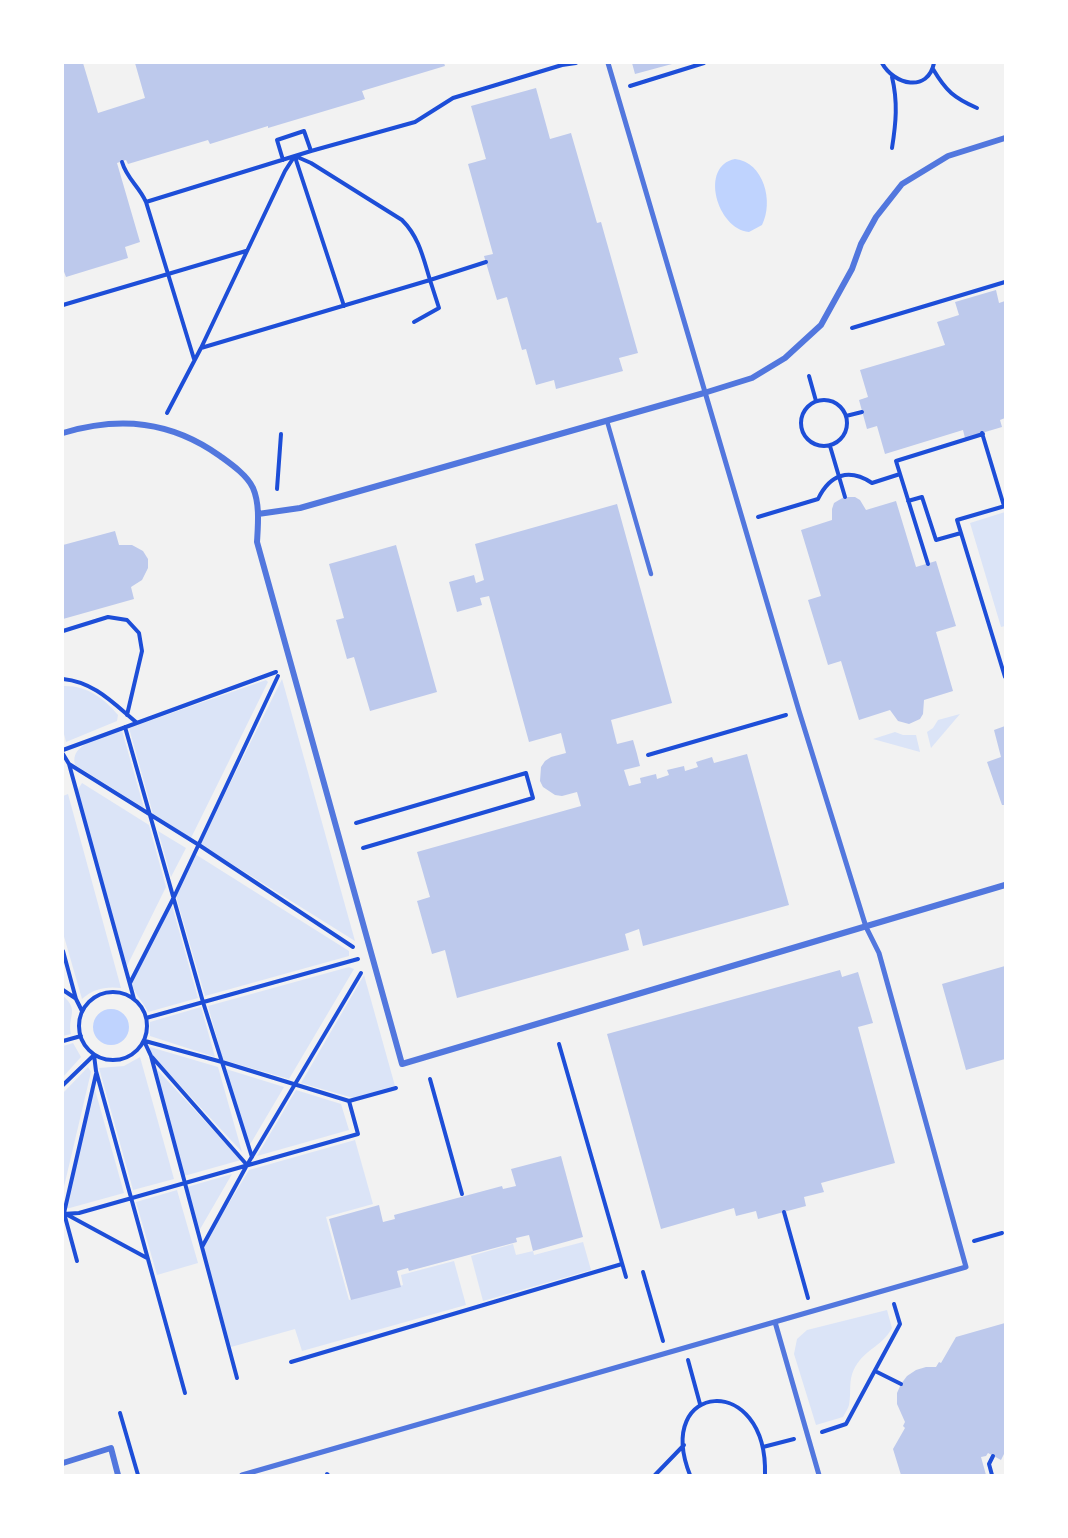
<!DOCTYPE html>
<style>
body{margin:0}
#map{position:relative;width:1068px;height:1538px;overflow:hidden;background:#f2f2f2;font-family:"PT Sans",sans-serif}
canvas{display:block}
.frame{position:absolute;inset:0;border:64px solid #fff;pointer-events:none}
</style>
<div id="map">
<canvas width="1068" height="1538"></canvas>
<div class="frame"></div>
</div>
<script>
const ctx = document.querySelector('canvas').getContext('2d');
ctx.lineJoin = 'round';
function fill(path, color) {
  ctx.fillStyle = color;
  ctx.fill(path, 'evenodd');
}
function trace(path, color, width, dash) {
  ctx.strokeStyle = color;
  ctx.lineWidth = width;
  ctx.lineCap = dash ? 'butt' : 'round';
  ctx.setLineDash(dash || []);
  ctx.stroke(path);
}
fill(new Path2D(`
 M1005 512V626L1001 627 970 523Z
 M282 679 355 941 200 844Z
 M266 680 268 682 191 838 153 814 129 728Z
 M63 686C86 685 104 698 118 715L117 721 66 742 63 730Z
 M960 714 931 748 927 732 933 728 938 720Z
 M122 731 144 808 75 765C69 742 106 737 122 731Z
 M895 732 903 735H916L920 752 873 739Z
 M82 783 149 825 166 887 127 966 77 791Z
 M68 794 121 988C106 986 93 989 82 999L63 933V796Z
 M158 831 186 848 171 877Z
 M195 854 349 951V956L205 996 175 893Z
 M171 902 198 998 148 1012C142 1000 135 995 131 982Z
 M349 967 354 969 289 1079 223 1060 208 1006Z
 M364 975 395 1086 353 1098 301 1083Z
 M63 996C80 1010 67 1017 71 1034L63 1036Z
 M201 1007 215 1057 150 1036V1022Z
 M73 1043 81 1057 63 1077V1046Z
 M150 1047 218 1067 242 1152 150 1053Z
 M140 1057 174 1179 133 1190 99 1068 124 1066Z
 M153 1065 241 1160 184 1176Z
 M88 1067 91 1072 63 1191V1093Z
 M226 1069 284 1087 248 1148Z
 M94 1086 124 1193 66 1209Z
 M296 1090 341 1104 349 1130 257 1156Z
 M355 1140 373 1204 326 1217 349 1300 403 1285 401 1275 454 1261 466 1305 302 1351 295 1329 231 1347 203 1246 249 1170Z
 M232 1174 199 1231 187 1187Z
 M177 1190 198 1263 157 1275 136 1202Z
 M583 1242 591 1270 483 1301 471 1256 513 1244 516 1255 533 1251 534 1255Z
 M887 1310 892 1328C883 1345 868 1348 857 1364 847 1379 852 1390 849 1405 848 1409 845 1413 843 1417L816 1425 794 1354 797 1339 807 1330Z`), '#dbe4f7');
fill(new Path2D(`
 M735 159C764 162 774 202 762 225L749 232C717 229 699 166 735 159Z
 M93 1027a18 18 0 1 1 36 0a18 18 0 1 1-36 0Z`), '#bfd3fe');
fill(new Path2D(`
 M63 63H83L98 113 145 98 135 63H444L445 66 362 91 365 99 268 128V126L210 144 208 140 128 164 126 160 117 163 140 242 125 247 128 258 66 277 63 269Z
 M632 63H672V64L635 74Z
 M536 88 550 139 571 133 597 223 601 222 638 353 619 358 623 371 556 389 554 380 536 385 526 349 522 350 507 297 497 300 484 256 493 254 468 164 486 159 471 106Z
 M996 290 999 303 1005 301V418L1000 420 1002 427 965 438 963 430 885 454 877 426 867 429 859 400 868 397 860 370 945 345 937 322 959 315 955 302Z
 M844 497H855L860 500 866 510 896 501 916 567 936 561 956 626 936 632 953 691 924 700 923 714 920 719 909 724 898 721 890 710 859 720 841 661 828 665 808 600 821 596 801 530 832 520V509L834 503Z
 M617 504 672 703 611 720 617 744 633 740 637 754 640 766 624 770 629 786 641 783 640 778 656 774 657 779 669 775 667 770 684 766 685 771 698 767 696 762 712 757 714 763 747 754 789 905 643 946 639 929 625 934 629 950 457 998 445 950 432 954 417 901 430 897 417 852 581 806 577 792 562 796 555 795 543 787 540 781 541 767 545 761 551 757 566 753 561 733 529 742 489 596 480 598 482 605 457 612 449 582 474 575 476 583 484 580 475 544Z
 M115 531 119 545H132L143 551 148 559V568L142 580 131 587 134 599 63 619V545Z
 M396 545 437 692 370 711 354 657 347 659 336 620 344 618 329 564Z
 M1005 726V805H1002L987 762 1001 757 994 730Z
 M1005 966V1059L966 1070 942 984Z
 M840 970 842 977 858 972 873 1023 858 1027 895 1163 821 1183 824 1192 804 1197 806 1206 758 1219 756 1211 736 1216 734 1208 661 1229 607 1034Z
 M561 1156 583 1237 533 1251 529 1235 516 1238 517 1242 409 1271 408 1268 397 1271 401 1287 351 1300 329 1219 379 1205 383 1222 395 1219 394 1215 502 1186 503 1189 516 1186 511 1169Z
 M1005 1323V1452L1001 1460 988 1453 986 1456 981 1457 986 1475H901L893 1449 905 1428 903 1426 905 1422 897 1404V1393L901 1384 907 1376 916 1370 926 1367H936L939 1362 941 1363 956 1337Z`), '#bdc9ec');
trace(new Path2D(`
 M882 63C894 85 928 93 934 63
 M933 69C946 91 954 98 977 108
 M630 86 704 63
 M892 148C896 123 898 102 892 77
 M295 156 311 163 402 220C419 237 423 257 430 280L486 262
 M295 157 344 306
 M283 160 277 140 304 131 311 151
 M122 162C127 179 139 186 146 202L194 359
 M146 202 311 151 415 122 453 98 562 65 576 63
 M63 305 246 251
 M852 328 1005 282
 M201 348 430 280 439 308 414 322
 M809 376 816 401
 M801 423a23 23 0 1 1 46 0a23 23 0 1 1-46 0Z
 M167 413 201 348 285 171 294 157
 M846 416 862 412
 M982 433 1004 506
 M830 446 845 497
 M277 489 281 434
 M908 501 922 497 936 540 961 533
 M1005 506 957 520 1005 677
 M758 517 818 499C830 474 849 468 872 483L900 474
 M928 564 896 461 983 434
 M63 631 108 617 127 620 139 633 142 651 127 715
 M63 679C94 682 113 703 136 722
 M125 727 203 1002 252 1157
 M63 750 276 672
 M63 754 69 764 134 999
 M648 755 786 715
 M69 764 199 845 353 947
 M356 823 526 773 533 798 363 848
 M63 951 76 999 82 1011
 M130 983 173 899 278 676
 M63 990 75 998
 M79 1026a34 34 0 1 1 68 0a34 34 0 1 1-68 0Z
 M146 1018 358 959
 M63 1041 81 1036
 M144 1041 151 1056 237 1378
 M145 1041 222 1062 349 1101 396 1088
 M559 1044 626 1277
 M94 1055 96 1071 185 1393
 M152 1057 247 1165
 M430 1079 462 1194
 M63 1085 94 1055
 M784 1212 808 1298
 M64 1213 96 1074
 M64 1213 147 1258
 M64 1213 77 1261
 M63 1214 79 1213 358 1134 349 1101
 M974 1241 1002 1233
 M202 1247 247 1165 361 973
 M643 1272 663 1341
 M688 1360 700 1404
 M291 1362 622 1264
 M875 1371 901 1384
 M120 1413 138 1475
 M822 1432 846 1424 900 1324 894 1304
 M763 1447 794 1439
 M327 1474 328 1475
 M655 1475 684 1445
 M690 1475C653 1382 768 1371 765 1475
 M992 1475 989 1464 993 1456`), '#1d4ed8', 4);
trace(new Path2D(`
 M607 421 651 574`), '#5277de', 4.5);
trace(new Path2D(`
 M775 1322 819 1475
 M242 1475 966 1267 879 953 866 927 799 711 608 63`), '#5277de', 5);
trace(new Path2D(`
 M63 433C120 416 171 421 220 456 231 464 247 475 253 488 260 504 258 525 257 542L402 1064 1005 885
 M258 514 300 508 704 393 752 378 785 358 821 325 852 269 861 244 876 217 902 184 948 156 1005 138
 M63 1463 111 1448 118 1475`), '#5277de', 6);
</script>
